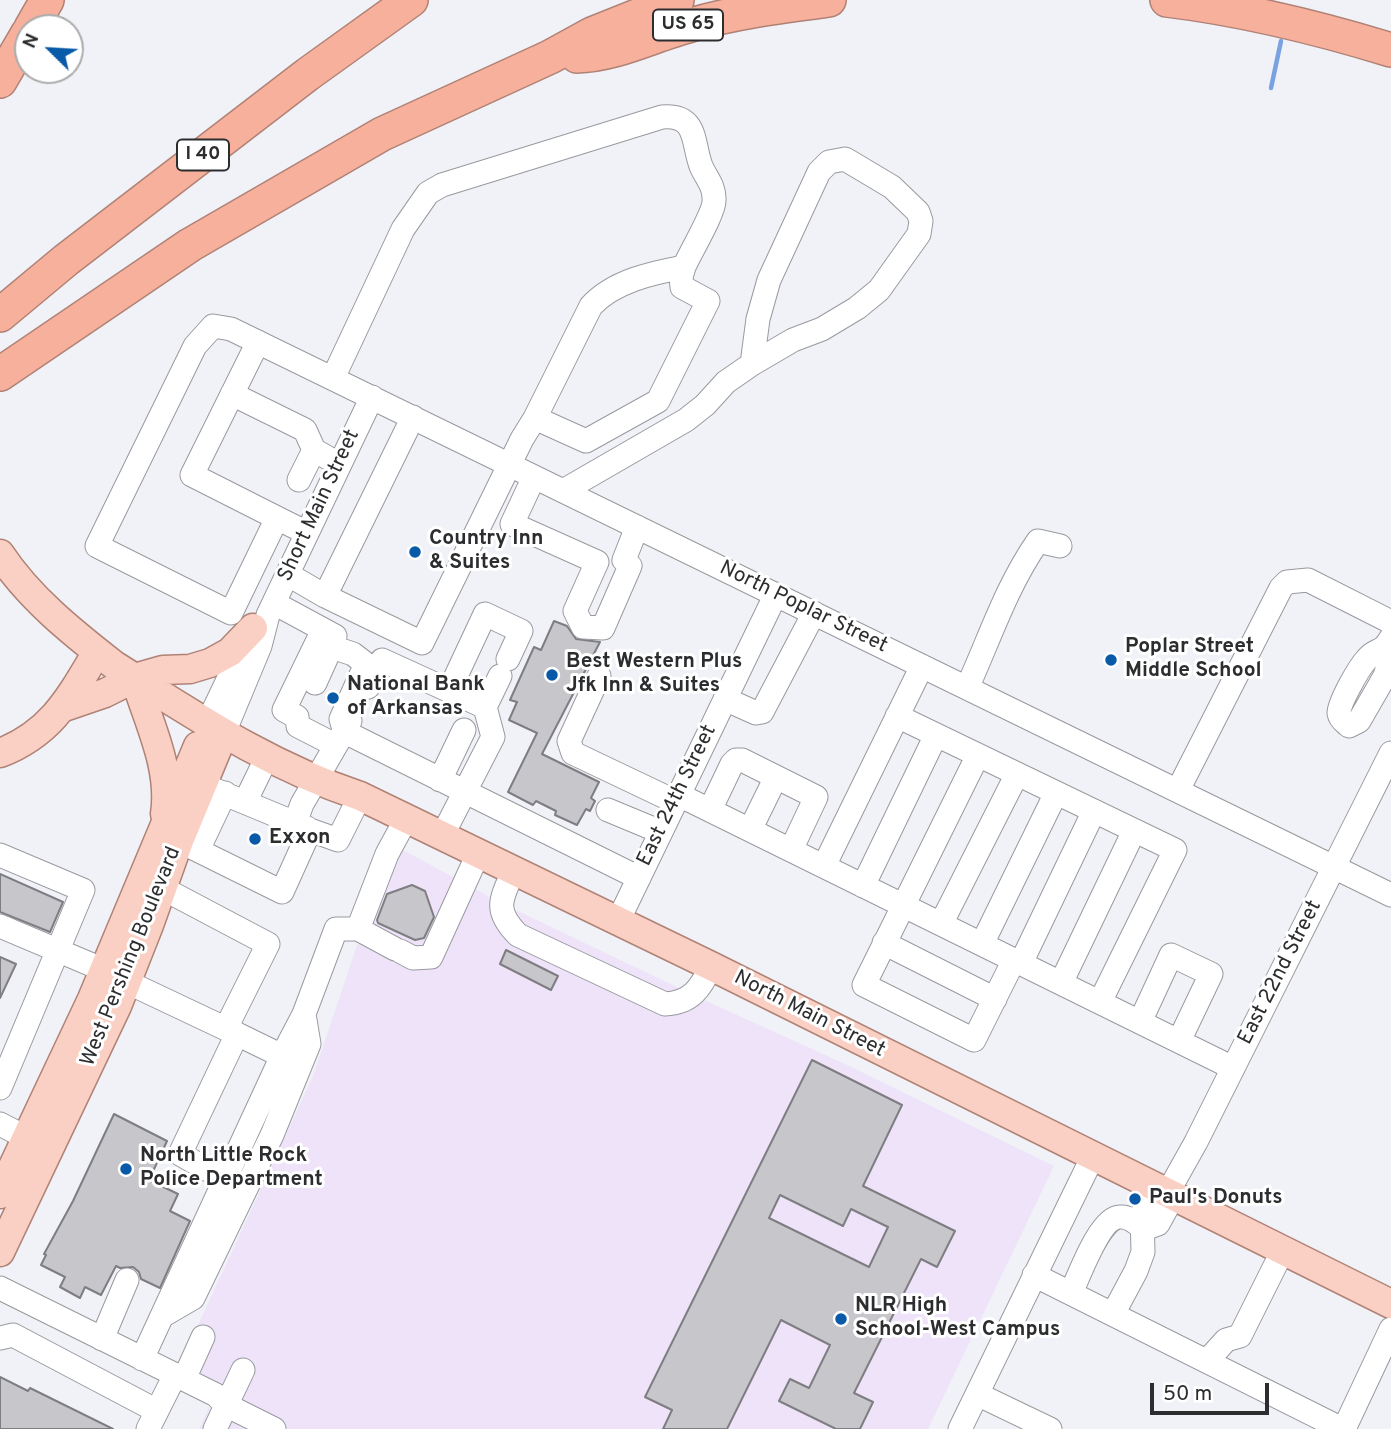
<!DOCTYPE html>
<style>
body{margin:0}
#map{position:relative;width:1391px;height:1429px;overflow:hidden;background:#f0f2f7;font-family:Overpass,sans-serif}
canvas{display:block}
.north{position:absolute;left:14px;top:14px;width:70px;height:70px;box-sizing:border-box;background:#fff;border:2px solid #ababac;border-radius:50%;rotate:294deg;font-size:19px;font-weight:700;line-height:28px;text-align:center;color:#2c2d2f}
.north::after{content:'';display:block;margin:auto;width:24px;height:32px;background:#085aa8;clip-path:polygon(50% 0,100% 100%,50% 72%,0 100%)}
.scale{position:absolute;left:1150px;top:1383px;width:119px;height:32px;box-sizing:border-box;border:4px solid #2c2d2f;border-top:0;padding-left:9px;font-size:21px;line-height:24px;white-space:nowrap;color:#2c2d2f;-webkit-text-stroke:5px #fff;paint-order:stroke}
</style>
<div id="map">
<canvas width="1391" height="1429"></canvas>
<div class="north">N</div>
<div class="scale">50 m</div>
</div>
<script>
const ctx = document.querySelector('canvas').getContext('2d');
ctx.lineJoin = 'round';
function fill(path, color) {
  ctx.fillStyle = color;
  ctx.fill(path, 'evenodd');
}
function trace(path, color, width, dash) {
  ctx.strokeStyle = color;
  ctx.lineWidth = width;
  ctx.lineCap = dash ? 'butt' : 'round';
  ctx.setLineDash(dash || []);
  ctx.stroke(path);
}
function label(font, color, halo, rows, align = 'center') {
  ctx.font = font + ' Overpass,sans-serif';
  ctx.lineWidth = 6;
  ctx.setLineDash([]);
  ctx.textBaseline = 'middle';
  ctx.strokeStyle = halo;
  ctx.fillStyle = color;
  for (const [text, x, y, turn = 0] of rows) {
    ctx.save();
    ctx.translate(x, y);
    ctx.rotate((+turn || 0) * Math.PI / 180);
    ctx.textAlign = isNaN(turn) ? turn : align;
    if (halo) ctx.strokeText(text, 0, 0);
    ctx.fillText(text, 0, 0);
    ctx.restore();
  }
}
fill(new Path2D(`
 M401 849 501 903 704 1000 845 1064 1054 1166 928 1429H199L215 1395 175 1375 313 1076 356 948Z`), '#eee3f8');
trace(new Path2D(`
 M1271 88 1281 41`), '#79a2e0', 4.5);
const building = new Path2D(`
 M554 621 567 626 576 639 600 642 542 754 599 782 591 798 595 801 590 811 586 809 577 825 555 815 556 811 536 801 533 805 508 792 537 733 509 720 517 702 510 700 534 647 541 650Z
 M0 874 63 902 50 932 0 912Z
 M412 885 425 891 434 917 424 938 415 940 378 923 377 920 387 894Z
 M506 950 558 976 551 990 500 964Z
 M0 957 16 964 0 998Z
 M812 1060 902 1105 863 1186 955 1231 937 1267 921 1259 854 1393 873 1402 860 1429H836L779 1401 790 1379 809 1388 830 1345 781 1320 727 1429H663L672 1410 645 1397ZM780 1195 843 1226 851 1209 888 1227 869 1267 769 1218Z
 M114 1114 167 1141 149 1180 178 1194 170 1211 190 1221 160 1288 141 1279 139 1272 133 1267 120 1268 116 1266 101 1295 85 1287 80 1298 60 1287 65 1277 41 1265 46 1255 44 1254 73 1201Z
 M0 1377 28 1391 30 1388 113 1429H0Z`);
fill(building, '#c7c6cb');
trace(building, '#7e7d82', 2);
const minor = new Path2D(`
 M258 342 192 475 277 518
 M333 378 403 229 428 193 442 185 662 117C698 114 692 142 701 166 706 178 715 186 714 201 714 213 690 253 684 267 652 273 614 281 591 306L535 418 586 441 658 401 708 301 682 287 681 277 684 267
 M232 394 305 430 314 450
 M413 417 325 596 422 643 522 439 535 418
 M534 477 512 524 597 562 575 611 583 627 603 628 630 566 624 560 637 527
 M299 480 314 450 328 458
 M563 491 686 420 705 405 726 382 752 364 793 340 822 329 857 308 879 290 919 234 921 221 918 212 892 187 845 159 829 162 819 172 769 280 758 319 752 364
 M307 533 277 518 231 613 97 546 195 346 213 326 231 329 1391 895
 M287 574 325 596
 M274 603 335 636
 M323 630 284 710 297 717 298 726 335 745
 M1385 648 1389 663 1385 676 1359 721 1349 726C1345 722 1340 720 1339 713 1339 703 1359 667 1367 659 1376 648 1382 654 1391 638
 M599 676 569 741 573 753 676 802
 M315 683 329 652 335 648 353 654 366 664 341 719 345 732 639 878
 M368 687 382 660 485 707 493 737 442 836
 M967 688C990 638 1006 587 1038 541L1060 546
 M449 691 485 614 521 631 508 659
 M725 699 756 713 762 712 814 613
 M485 707 500 676
 M897 716 1175 850 1100 1002
 M207 724 248 638
 M223 735 260 646 268 615 372 397
 M978 755 864 985 974 1040 1014 960
 M440 780 464 730
 M203 785 307 828
 M1178 790 1281 588 1287 582 1308 580 1391 622
 M679 795 1233 1068
 M245 802 267 757
 M608 810 661 832
 M710 810 732 764 736 760H742L816 797 791 850
 M295 823 302 804 350 721
 M750 830 776 777
 M179 841 282 892 310 830 338 840 360 796
 M198 850 225 793
 M0 855 83 890 0 1088
 M824 866 922 666
 M514 870C501 899 493 910 518 935L665 1004C691 1003 701 988 711 966
 M863 886 936 735
 M162 888 268 944 226 1028
 M618 921 776 594
 M941 924 1017 774
 M0 926 104 970
 M884 943 995 999
 M982 944 1056 793
 M395 949 358 929 387 854 406 819
 M400 951 413 958 431 957 478 854
 M1021 963 1094 811
 M127 982 237 1034 180 1154 224 1179
 M1061 983 1134 831
 M1140 1022 1171 955 1211 974 1179 1041
 M237 1034 282 1056
 M0 1124 27 1138
 M1168 1192 1196 1142 1391 753
 M1144 1229 1158 1224 1174 1195
 M1034 1275 1342 1429
 M0 1288 216 1395 226 1405 274 1429
 M1071 1293C1079 1276 1100 1217 1120 1217 1130 1216 1137 1224 1144 1229
 M1113 1314 1136 1271 1143 1252 1142 1214 1156 1186
 M162 1316 193 1298 272 1135 309 1044 304 1014
 M0 1338 13 1335 157 1411
 M102 1339 127 1280
 M142 1359 282 1056 304 1014 336 929H358
 M1207 1361 1226 1340 1240 1336 1283 1250
 M184 1379 203 1337
 M977 1394 1050 1429
 M148 1429 175 1375
 M215 1429 243 1370
 M960 1429 1093 1156
 M1344 1429 1391 1329`);
const major = new Path2D(`
 M0 554C29 598 73 633 114 665 197 717 267 765 360 796L711 966 1391 1304
 M135 678C148 722 172 767 165 814
 M64 707 105 693 135 678 163 670 190 669 210 663 230 652 253 628
 M0 753C52 733 70 697 97 652
 M0 1194 92 999 198 746
 M0 1252 117 1006 149 925 179 841 223 735`);
const highway = new Path2D(`
 M1167 0C1242 9 1319 28 1391 50
 M31 28 47 0
 M577 56C616 55 653 35 691 25 735 12 783 6 829 0
 M0 81 28 33
 M0 315 66 260 308 74 411 0
 M0 374 190 245 382 134 550 57 592 34 677 0`);
trace(minor, '#989a9f', 25);
trace(major, '#b08276', 31);
trace(highway, '#b08276', 36);
trace(minor, '#fff', 23);
trace(major, '#fad0c4', 28);
trace(highway, '#f7b09c', 33);
for (const [x, y, r, color] of [
 [415,552,7,"#085aa8"],
 [1111,660,7,"#085aa8"],
 [552,675,7,"#085aa8"],
 [333,698,7,"#085aa8"],
 [255,839,7,"#085aa8"],
 [126,1169,7,"#085aa8"],
 [1135,1199,7,"#085aa8"],
 [841,1319,7,"#085aa8"]
]) {
  const dot = new Path2D();
  dot.arc(x, y, r, 0, 2 * Math.PI);
  ctx.fillStyle = color;
  ctx.fill(dot);
  trace(dot, '#fff', 2.5);
}
for (const [x, y, w] of [
 [688,25,70],
 [203,155,52]
]) {
  const box = new Path2D();
  box.roundRect(x - w / 2, y - 15.5, w, 31, 5);
  ctx.fillStyle = '#fff';
  ctx.fill(box);
  trace(box, '#2c2d2f', 2);
}
label('bold 19px', '#2c2d2f', null, [
 ["US 65",688,25],
 ["I 40",203,155]
]);
label('21px', '#2c2d2f', '#fff', [
 ["Short Main Street",320,506,-65],
 ["North Poplar Street",803,608,26],
 ["East 24th Street",678,796,-64],
 ["West Pershing Boulevard",132,957,-68],
 ["East 22nd Street",1281,973,-63],
 ["North Main Street",809,1015,27]
]);
label('bold 21px', '#2c2d2f', '#fff', [
 ["Country Inn",429,540],
 ["& Suites",429,564],
 ["Poplar Street",1125,648],
 ["Middle School",1125,672],
 ["Best Western Plus",566,663],
 ["Jfk Inn & Suites",566,687],
 ["National Bank",347,686],
 ["of Arkansas",347,710],
 ["Exxon",269,839],
 ["North Little Rock",140,1157],
 ["Police Department",140,1181],
 ["Paul's Donuts",1149,1199],
 ["NLR High",855,1307],
 ["School-West Campus",855,1331]
], 'left');
</script>
